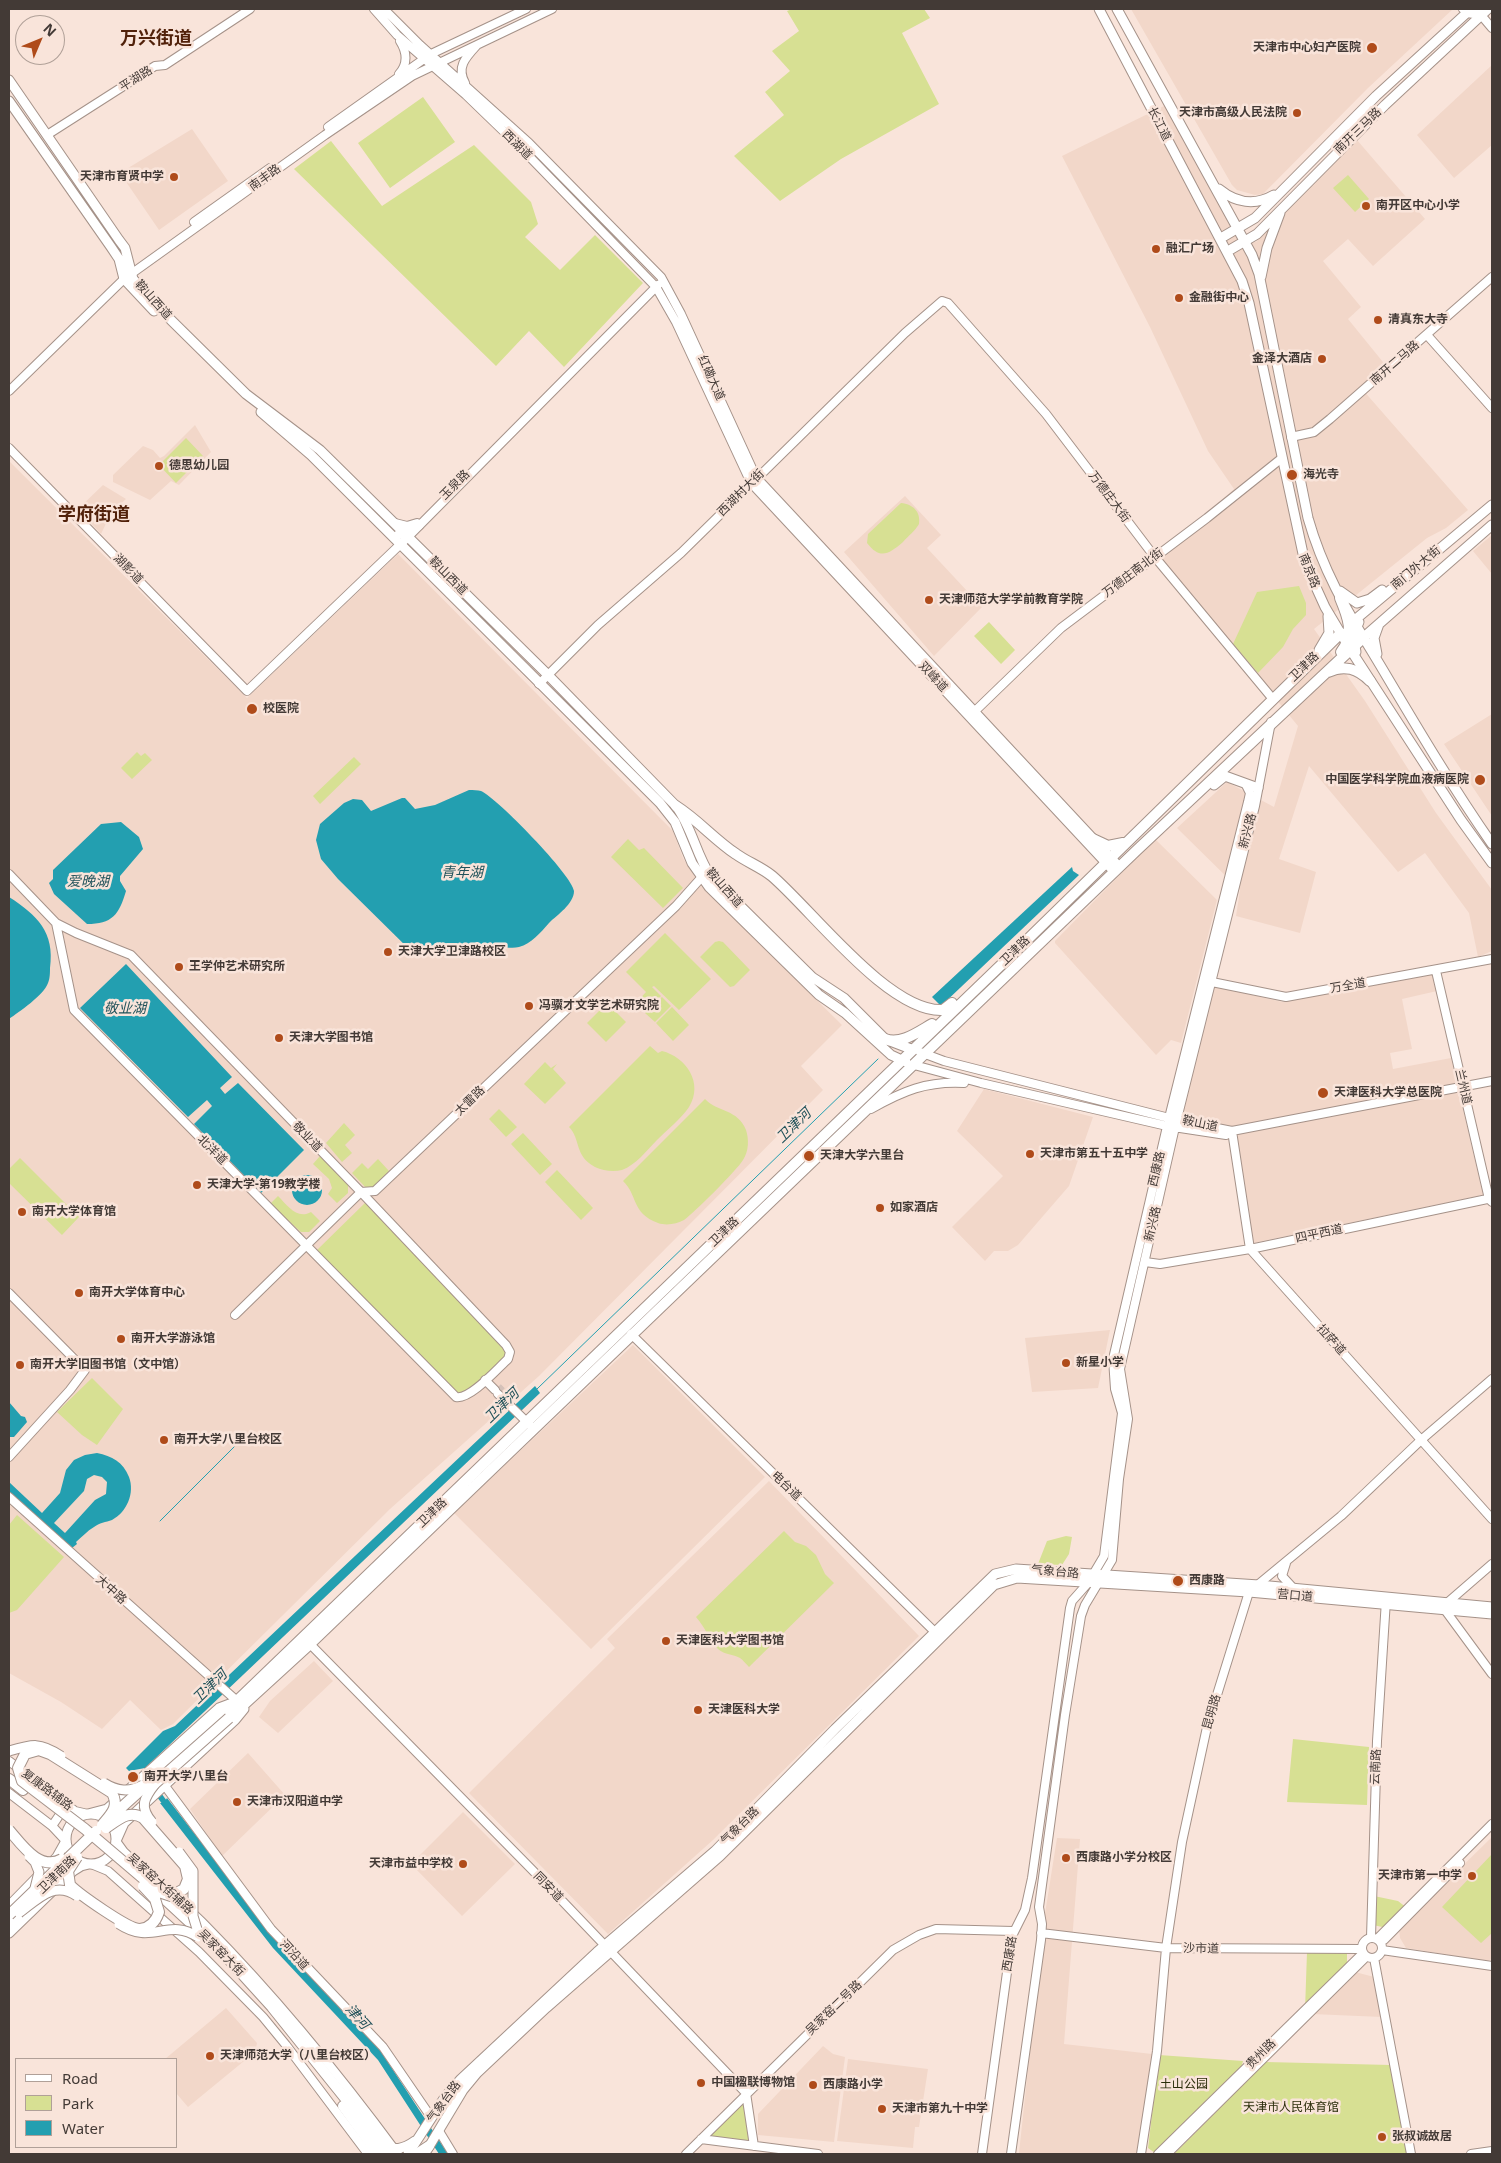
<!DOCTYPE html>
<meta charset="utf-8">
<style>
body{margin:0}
#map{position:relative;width:1501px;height:2163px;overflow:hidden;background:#f9e4da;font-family:"Noto Sans",sans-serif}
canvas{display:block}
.frame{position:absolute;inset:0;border:10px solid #433a36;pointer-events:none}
.legend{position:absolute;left:15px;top:2058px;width:162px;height:90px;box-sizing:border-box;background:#f9e4da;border:1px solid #b0a098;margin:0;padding:6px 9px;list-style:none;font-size:15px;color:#433a36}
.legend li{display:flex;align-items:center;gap:10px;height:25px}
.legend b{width:25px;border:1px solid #b0a098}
.north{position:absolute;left:15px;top:15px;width:50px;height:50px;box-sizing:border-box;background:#f9e4da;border:1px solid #b0a098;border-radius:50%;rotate:45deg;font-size:14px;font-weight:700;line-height:20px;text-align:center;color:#433a36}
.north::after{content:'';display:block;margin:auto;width:18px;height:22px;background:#af4b1a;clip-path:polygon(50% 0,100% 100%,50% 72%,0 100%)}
</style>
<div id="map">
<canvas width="1501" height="2163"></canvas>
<div class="frame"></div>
<ul class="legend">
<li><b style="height:6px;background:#fff"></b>Road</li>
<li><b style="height:14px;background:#d7e093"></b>Park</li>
<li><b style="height:14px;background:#239fb0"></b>Water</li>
</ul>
<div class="north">N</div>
</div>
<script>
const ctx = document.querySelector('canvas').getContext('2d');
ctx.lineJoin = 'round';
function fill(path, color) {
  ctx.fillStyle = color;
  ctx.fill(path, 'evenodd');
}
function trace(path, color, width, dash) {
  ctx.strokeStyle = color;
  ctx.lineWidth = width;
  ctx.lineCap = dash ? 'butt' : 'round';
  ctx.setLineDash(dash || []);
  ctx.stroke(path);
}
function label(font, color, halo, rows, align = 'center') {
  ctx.font = font + ' "Noto Sans","Noto Sans SC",sans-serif';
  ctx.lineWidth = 5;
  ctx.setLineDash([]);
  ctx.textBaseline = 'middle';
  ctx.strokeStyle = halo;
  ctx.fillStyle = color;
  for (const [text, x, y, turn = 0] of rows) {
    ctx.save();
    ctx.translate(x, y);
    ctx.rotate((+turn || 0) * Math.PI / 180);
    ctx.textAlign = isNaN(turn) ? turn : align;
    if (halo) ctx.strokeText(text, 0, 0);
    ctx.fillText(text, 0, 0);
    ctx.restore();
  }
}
fill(new Path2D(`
 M1131 9H1453L1368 88 1263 194 1255 195 1237 190 1232 185Z
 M1492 65V145L1454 178 1417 135Z
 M1166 105 1237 237 1256 242 1357 140 1425 219 1373 266 1348 239 1323 261 1361 307 1348 319 1387 367 1362 389 1468 510 1446 528 1427 538 1314 629 1365 701 1436 813 1492 890V951L1478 957 1469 913 1425 853 1398 872 1309 766 1279 859 1316 872 1300 933 1236 916 1240 890 1177 828 1227 782 1274 807 1298 726 1159 556 1234 489 1208 451 1150 327 1062 156Z
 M192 129 228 181 159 230 120 173Z
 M195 425 211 452 179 485 171 481 150 500 113 482V475L143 446 153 450 160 458 164 456Z
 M9 461 247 698 398 554 673 831 683 858 699 884 842 1025 801 1066 823 1090 539 1376 390 1509 173 1724 161 1730 130 1700 102 1729 61 1702 9 1673Z
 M103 485 126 499 111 513 101 534 78 509Z
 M905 496 941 535 927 548 982 607 934 656 844 552Z
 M1492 535V574L1473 551Z
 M1492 714V816L1444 744Z
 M1155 839 1217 900 1181 1043 1171 1040 1156 1055 1055 943V941Z
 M1432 974 1437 991 1402 999 1412 1049 1390 1053 1393 1069 1451 1058 1483 1195 1253 1243 1234 1129 1181 1118 1214 986 1282 1002Z
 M984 1089 1093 1117 1069 1186 1018 1245 1008 1251H994L985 1261 952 1227 1003 1176 957 1131Z
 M1110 1330 1098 1388 1032 1392 1025 1338Z
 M633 1345 765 1477 591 1649 454 1513Z
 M769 1481 919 1636 713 1840 608 1934 469 1793 615 1648 607 1639Z
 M314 1661 333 1681 278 1733 259 1717 270 1701Z
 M248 1753 285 1795 222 1856 190 1809Z
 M463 1812 515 1864 462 1916 411 1864Z
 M1492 1837V1959L1487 1961 1406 1948 1400 1938 1399 1928Z
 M1057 1838 1080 1839 1064 2044 1152 2054 1137 2154 1019 2153 1044 1920Z
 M1355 1972 1374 1977 1382 2017 1312 2014Z
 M226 2008 257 2043 255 2052 188 2107 176 2093V2059H165Z
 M823 2046 833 2054 845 2057 834 2142 758 2135V2114Z
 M848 2059 928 2069 919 2127H915L913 2148 837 2141Z`), '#f2d7c9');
fill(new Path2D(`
 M792 9H924L930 18 902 33 939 104 841 159 780 201 734 156 784 115 765 92 790 71 772 51 799 31 787 11Z
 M423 97 455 142 390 188 358 143Z
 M331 141 382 206 474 145 531 202 538 224 525 237 560 270 595 235 643 283 564 367 529 331 496 366 294 169Z
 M1348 175 1369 199 1355 212 1333 188Z
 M186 438 203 456 176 483 159 465Z
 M901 503C913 504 921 512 919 524 915 531 908 536 903 542 889 554 880 560 867 543L868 534Z
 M1299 586 1306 603V615L1293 629 1283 647 1258 673 1233 644 1257 592Z
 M989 622 1015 650 1001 664 974 636Z
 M137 752 141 756 145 753 152 760 132 779 121 768Z
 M354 757 361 764 320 804 313 796Z
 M628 839 639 850 644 848 683 888 663 908 611 857Z
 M665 933 711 979 679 1010 654 986 652 987 661 996 645 1012 636 1003 646 992 626 972Z
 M719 941 723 942 750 970 734 986 730 987 700 957 715 942Z
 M662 997 671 1006 655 1022 645 1013Z
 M607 1003 626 1022 606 1042 587 1023Z
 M672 1007 689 1025 673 1041 656 1023Z
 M650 1046 658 1053 662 1051C686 1057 704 1083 689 1107 681 1119 667 1130 657 1140 647 1150 636 1165 622 1170 614 1172 603 1171 595 1167 574 1156 581 1139 569 1127Z
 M545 1062 551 1068 557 1064 553 1069 566 1083 545 1104 524 1084Z
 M705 1099C717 1112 738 1109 746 1130 749 1139 749 1151 743 1160 738 1169 693 1214 684 1220 677 1224 666 1226 658 1223 631 1213 638 1195 623 1181Z
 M499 1109 517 1127 506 1137 489 1119Z
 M344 1123 355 1135 345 1145 352 1153 342 1162 326 1143Z
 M523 1133 552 1164 540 1175 511 1144Z
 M320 1156 348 1185V1193L337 1203 328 1194 332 1188 329 1179 313 1164Z
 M20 1158 79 1217 62 1235 9 1183V1169Z
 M378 1159 389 1171 371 1189H367L352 1173 362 1163 368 1169Z
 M557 1170 593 1208 581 1220 545 1182Z
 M278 1196C287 1205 297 1220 311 1212L320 1221 309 1232H301L270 1204Z
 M367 1201 507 1351 504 1360 471 1390 456 1393 316 1251Z
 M92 1378 123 1409 97 1445 82 1435 57 1412Z
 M17 1515 64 1557 17 1610 9 1613V1525Z
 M784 1531 795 1542 806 1546 816 1555 825 1574 834 1583 749 1667C746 1664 743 1660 740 1658 733 1654 725 1655 718 1649 709 1640 706 1628 696 1617Z
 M1066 1536 1072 1537 1069 1554 1062 1565 1038 1564 1047 1541Z
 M1293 1739 1369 1747 1367 1805 1287 1802Z
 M1492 1854V1933L1481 1943 1442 1907Z
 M1374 1896 1398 1901 1407 1908 1387 1928 1373 1925Z
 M1347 1951V1965L1305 2010 1307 1952Z
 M1159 2055 1243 2061 1241 2068 1155 2153 1148 2148Z
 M1266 2062 1391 2065 1408 2154H1174Z
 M746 2091 754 2144 701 2136Z`), '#d7e093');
fill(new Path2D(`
 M469 790C473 790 478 790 481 791 496 797 573 876 574 891 574 904 557 915 549 923 541 932 531 944 519 947 507 950 494 943 481 944 458 946 437 960 415 955L338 879 321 859 316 840 320 824 344 803 353 799 362 800 371 811 402 798H405L415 809 435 805Z
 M121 822 139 837 143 849 120 876V881L126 891C119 915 112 924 87 924L54 894 49 883 53 879V870L101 824Z
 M1072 867 1073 871 1079 875 941 1006 932 997Z
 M9 897C37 915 55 932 50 968 50 972 50 979 48 983 44 995 19 1012 9 1019Z
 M126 964 232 1077 220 1088 225 1094 238 1083 304 1150 261 1193 194 1124 212 1106 207 1100 188 1117 80 1008Z
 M292 1190a15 15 0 1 1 30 0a15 15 0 1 1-30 0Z
 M535 1386 540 1393 145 1768 129 1771 126 1768 163 1731 175 1726Z
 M9 1402 21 1416 25 1417 27 1422 14 1437H10L9 1443Z
 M97 1453C112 1456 123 1462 129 1477 135 1493 127 1512 112 1520 106 1522 99 1523 94 1527 87 1531 82 1537 76 1542L77 1544 72 1548 9 1491V1482L42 1513 60 1493 66 1470 74 1460 85 1455ZM94 1475 102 1477 107 1482 106 1494 95 1500 65 1533 54 1523 84 1491 87 1479Z
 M167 1798 279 1943 378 2047 448 2154H439L378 2060 273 1948 160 1803H164Z`), '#239fb0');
trace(new Path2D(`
 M537 1389 878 1059
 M160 1521 234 1447`), '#239fb0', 1);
trace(new Path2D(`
 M156 1791 168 1807`), '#239fb0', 5.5);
trace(new Path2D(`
 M498 1387 502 1391`), '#d5c2b9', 8, [8, 4]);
const secondary = new Path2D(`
 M374 9 397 35 466 95 523 150 656 287 676 322 751 483 1114 872
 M384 9 420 45 529 143 661 277 681 314 756 477 1119 866
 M1463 9 1467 13 1481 15 1475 9
 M1481 15 1492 28
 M399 74C408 64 407 52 400 41
 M465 83C456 67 466 57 477 45
 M328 127 431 54 526 9
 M47 135 155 66 165 65 250 9
 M194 222 270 168
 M1427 335 1492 408
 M9 391 124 279 325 135 412 76 552 9
 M1291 437 1314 432 1330 419 1492 277
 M9 448 247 691 408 537 658 285
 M395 523 407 526 417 523
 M539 684 598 625 681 553 905 333 942 301 948 303 1046 414 1154 556 1272 698
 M973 713 1061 628 1207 518 1282 458
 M9 874 56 923 74 1010 456 1397C470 1400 497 1369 508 1359L510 1352 506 1345 361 1192 131 955 76 933 56 923
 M1436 971 1489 1199 1492 1202
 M1207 981 1286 997 1492 959
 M920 1052 944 1061 1177 1120 1232 1131 1492 1081
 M914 1065 981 1083 1167 1126 1226 1135
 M871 1109C903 1091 926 1081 964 1083
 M1232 1131 1250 1249 1492 1519
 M1145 1262 1160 1264 1250 1249 1492 1198
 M9 1293 85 1370 70 1390 9 1457
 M235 1315 361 1192 375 1191 676 906 701 878
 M631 1334 939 1636
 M485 1380 495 1390
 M498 1394 530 1425
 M9 1497 237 1701
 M1286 1563 1282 1576 1293 1588
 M1446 1606 1447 1603 1492 1564
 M1445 1610 1492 1674
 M310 1644 548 1886 746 2093 754 2146
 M9 1761 75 1811 88 1814
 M165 1786 271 1929 383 2047 431 2117
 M9 1793 52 1826 66 1841
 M52 1826 65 1807
 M116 1841 124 1852C151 1877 180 1900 206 1926 276 1997 339 2074 398 2154
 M91 1864 108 1871 199 1952 263 2017 286 2045 368 2154
 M1041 1933 1166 1948 1361 1949
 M1371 1937 1377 1741 1386 1600
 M1362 1948a10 10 0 1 1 20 0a10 10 0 1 1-20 0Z
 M1377 1939 1492 1824
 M1384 1940 1460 1863
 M1382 1950 1492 1966
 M1374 1958 1411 2154
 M439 2131 453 2154
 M701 2139 818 2154
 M686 2154 893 1950 919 1935 936 1929 1013 1931
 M982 2154 1012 1936 1025 1910 1032 1878 1070 1608 1072 1601 1088 1583 1104 1556 1122 1413 1115 1389 1113 1359 1169 1118 1248 802 1250 793 1246 785
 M1011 2154 1041 1940 1042 1924 1039 1907 1065 1715 1081 1616 1085 1605 1112 1560 1119 1479 1128 1419 1120 1369 1175 1127 1255 806 1271 722
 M1141 2154 1157 2051 1166 1948 1182 1842 1207 1727 1249 1592 1341 1516 1421 1440 1492 1379
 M1158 2154 1363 1953
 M1167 2154 1365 1958
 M1471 2154 1492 2151`);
const primary = new Path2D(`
 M1099 9 1242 281 1249 303 1305 563 1325 607 1350 649 1461 820 1492 863
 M1117 9 1252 255 1259 274 1308 518C1325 578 1352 618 1383 670 1418 729 1453 788 1492 844
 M9 80 119 240 125 248 133 279 171 320 246 394 320 450 548 675 676 806C692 827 696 855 711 877L812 977 844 998 885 1039 911 1049
 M9 101 111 247 119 259 124 279 154 311
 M1219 189C1236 203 1255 206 1274 195
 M1221 238 1255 218 1376 96 1471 9
 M1228 251 1257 234 1385 105 1488 9
 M1261 277 1267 248 1280 213
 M261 412 311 455 660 803 675 822 692 863 709 887 819 995 845 1013 891 1055 906 1062
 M399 534 408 532 419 525
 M1340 591 1357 603 1370 599 1382 590
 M1350 624 1492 505
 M1364 637 1492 525
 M1319 650 1329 633 1328 616
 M1356 652 1353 635 1359 622
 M1377 654 1374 638 1379 624
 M1214 785 1225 776 1258 788
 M88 1814 107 1809 219 1708 235 1702
 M66 1839a25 25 0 1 1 50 0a25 25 0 1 1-50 0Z
 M116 1841 124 1823 235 1720 244 1709
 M9 1906 57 1857 66 1841
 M9 1933 73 1871 81 1866 89 1864
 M382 2143C393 2152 404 2149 415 2141
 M427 2150 463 2090 477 2073 546 2008 720 1856 994 1585 1017 1578 1249 1592 1492 1614
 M408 2154 445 2097 461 2079 597 1952 715 1851 835 1729 995 1574 1016 1569 1259 1585 1492 1607`);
const highway = new Path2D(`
 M1340 598C1348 617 1355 634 1341 652
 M1328 672C1345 664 1358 669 1370 681
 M676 806C698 820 715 840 736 854 747 862 761 867 772 876 812 910 889 1013 943 1010L952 1003
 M1093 839 1108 846 1123 843
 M885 1039C901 1045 918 1032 932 1024
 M229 1718 310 1644 1137 850 1364 637
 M158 1774 237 1701 1027 940 1341 633
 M9 1779 23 1790
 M155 1890 223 1953 272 2007 390 2154
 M9 1923 19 1913
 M343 2106 378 2154
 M417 2154 429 2146`);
trace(secondary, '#a59289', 10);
trace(primary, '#a59289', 11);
trace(highway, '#a59289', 12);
trace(secondary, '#fff', 8);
trace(primary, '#fff', 9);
trace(highway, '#fff', 10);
const primaryBridge = new Path2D(`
 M9 1751C33 1744 40 1742 61 1756
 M104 1783C117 1791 129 1793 143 1785
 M152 1822C139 1807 144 1798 155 1784
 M179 1852 193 1871V1916L197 1929
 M29 1856 35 1862 39 1872 35 1888
 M19 1913C38 1899 54 1880 77 1896
 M119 1924C152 1946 168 1917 198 1937`);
const highwayBridge = new Path2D(`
 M151 1787 229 1718
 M112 1816 154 1778
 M102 1825C110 1815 120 1807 112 1793L50 1754 39 1750 25 1754 18 1768 22 1781 85 1829 159 1892 171 1896 184 1889 188 1879 185 1866 143 1818C129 1809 118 1820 106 1828
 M9 1830C22 1845 40 1872 62 1859
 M77 1857 68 1871 70 1885C79 1894 128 1929 140 1929 151 1928 156 1921 159 1912L155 1899 143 1886
 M9 1915 96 1831`);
trace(primaryBridge, '#a59289', 11, []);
trace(highwayBridge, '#a59289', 12, []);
trace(primaryBridge, '#fff', 9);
trace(highwayBridge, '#fff', 10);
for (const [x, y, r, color] of [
 [1372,48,6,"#af4b1a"],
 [1297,113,5,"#af4b1a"],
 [174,177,5,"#af4b1a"],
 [1366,206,5,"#af4b1a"],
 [1156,249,5,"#af4b1a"],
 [1179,298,5,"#af4b1a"],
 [1378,320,5,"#af4b1a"],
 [1322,359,5,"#af4b1a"],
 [159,466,5,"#af4b1a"],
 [1292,475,6,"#af4b1a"],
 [929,600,5,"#af4b1a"],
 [252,709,6,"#af4b1a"],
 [1480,780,6,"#af4b1a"],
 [388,952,5,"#af4b1a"],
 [179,967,5,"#af4b1a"],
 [529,1006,5,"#af4b1a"],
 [279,1038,5,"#af4b1a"],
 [1323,1093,6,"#af4b1a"],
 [1030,1154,5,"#af4b1a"],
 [809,1156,6,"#af4b1a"],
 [197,1185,5,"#af4b1a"],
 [880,1208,5,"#af4b1a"],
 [22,1212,5,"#af4b1a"],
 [79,1293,5,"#af4b1a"],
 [121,1339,5,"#af4b1a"],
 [1066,1363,5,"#af4b1a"],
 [20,1365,5,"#af4b1a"],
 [164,1440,5,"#af4b1a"],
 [1178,1581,6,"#af4b1a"],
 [666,1641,5,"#af4b1a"],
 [698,1710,5,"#af4b1a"],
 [133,1777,6,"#af4b1a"],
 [237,1802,5,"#af4b1a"],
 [1066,1858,5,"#af4b1a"],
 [463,1864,5,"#af4b1a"],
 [1472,1876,5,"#af4b1a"],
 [210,2056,5,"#af4b1a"],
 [701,2083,5,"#af4b1a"],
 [813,2085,5,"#af4b1a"],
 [882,2109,5,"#af4b1a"],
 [1382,2137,5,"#af4b1a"]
]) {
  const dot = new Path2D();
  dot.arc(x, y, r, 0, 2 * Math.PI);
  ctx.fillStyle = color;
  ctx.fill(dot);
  trace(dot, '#f9e4da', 2);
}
label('bold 12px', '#433a36', '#f9e4da', [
 ["天津市中心妇产医院",1361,48,"right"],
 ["天津市高级人民法院",1287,113,"right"],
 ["天津市育贤中学",164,177,"right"],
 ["南开区中心小学",1376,206],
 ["融汇广场",1166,249],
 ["金融街中心",1189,298],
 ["清真东大寺",1388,320],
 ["金泽大酒店",1312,359,"right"],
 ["德思幼儿园",169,466],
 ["海光寺",1303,475],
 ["天津师范大学学前教育学院",939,600],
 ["校医院",263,709],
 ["中国医学科学院血液病医院",1469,780,"right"],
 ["天津大学卫津路校区",398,952],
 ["王学仲艺术研究所",189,967],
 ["冯骥才文学艺术研究院",539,1006],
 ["天津大学图书馆",289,1038],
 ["天津医科大学总医院",1334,1093],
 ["天津市第五十五中学",1040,1154],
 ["天津大学六里台",820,1156],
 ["天津大学-第19教学楼",207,1185],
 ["如家酒店",890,1208],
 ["南开大学体育馆",32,1212],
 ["南开大学体育中心",89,1293],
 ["南开大学游泳馆",131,1339],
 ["新星小学",1076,1363],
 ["南开大学旧图书馆（文中馆）",30,1365],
 ["南开大学八里台校区",174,1440],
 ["西康路",1189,1581],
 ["天津医科大学图书馆",676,1641],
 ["天津医科大学",708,1710],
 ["南开大学八里台",144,1777],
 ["天津市汉阳道中学",247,1802],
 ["西康路小学分校区",1076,1858],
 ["天津市益中学校",453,1864,"right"],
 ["天津市第一中学",1462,1876,"right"],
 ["天津师范大学（八里台校区）",220,2056],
 ["中国楹联博物馆",711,2083],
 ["西康路小学",823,2085],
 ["天津市第九十中学",892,2109],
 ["张叔诚故居",1392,2137]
], 'left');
label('12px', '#433a36', '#f9e4da', [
 ["平湖路",136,79,-32],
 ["长江道",1159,124,63],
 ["南开三马路",1358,131,-44],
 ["西湖道",517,145,45],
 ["南丰路",265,178,-36],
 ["鞍山西道",153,300,48],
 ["南开二马路",1395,363,-41],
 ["红磡大道",711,378,66],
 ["玉泉路",455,485,-45],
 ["西湖村大街",741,493,-45],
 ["万德庄大街",1109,497,53],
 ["南门外大街",1416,568,-40],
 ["湖影道",128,569,46],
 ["南京路",1309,571,68],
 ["万德庄南北街",1133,573,-37],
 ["鞍山西道",448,576,45],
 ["卫津路",1304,667,-44],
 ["双峰道",933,677,47],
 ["新兴路",1248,831,-75],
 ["鞍山西道",724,888,48],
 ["卫津路",1015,951,-44],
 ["万全道",1348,986,-10],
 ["兰州道",1463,1087,77],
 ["太雷路",470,1101,-44],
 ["鞍山道",1200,1124,12],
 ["敬业道",307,1137,46],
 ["北洋道",212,1150,45],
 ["西康路",1157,1169,-77],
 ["新兴路",1153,1224,-77],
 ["卫津路",724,1232,-44],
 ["四平西道",1319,1234,-12],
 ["拉萨道",1331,1340,48],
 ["电台道",786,1486,44],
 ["卫津路",432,1513,-44],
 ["气象台路",1055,1572,5],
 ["大中路",111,1590,42],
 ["营口道",1295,1596,5],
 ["昆明路",1212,1712,-74],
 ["云南路",1376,1767,-88],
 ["复康路辅路",47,1790,37],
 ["气象台路",740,1826,-45],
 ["卫津南路",57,1875,-44],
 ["吴家窑大街辅路",160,1884,42],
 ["同安道",548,1887,46],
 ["沙市道",1201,1949,1],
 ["吴家窑大街",221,1953,45],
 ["西康路",1010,1954,-81],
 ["河沿道",294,1955,48],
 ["吴家窑二号路",834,2008,-44],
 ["贵州路",1261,2054,-45],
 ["气象台路",444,2102,-54]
]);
label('12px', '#2a2d0a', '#f9e4da', [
 ["土山公园",1184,2085],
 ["天津市人民体育馆",1291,2108]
]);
label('italic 14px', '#21525a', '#f9e4da', [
 ["青年湖",462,873],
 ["爱晚湖",88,882],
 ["敬业湖",125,1009],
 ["卫津河",794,1126,-44],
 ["卫津河",502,1406,-44],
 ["卫津河",210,1687,-44],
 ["津河",357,2017,48]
]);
label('bold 18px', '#51210a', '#f9e4da', [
 ["万兴街道",156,39],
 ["学府街道",94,515]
]);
</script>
